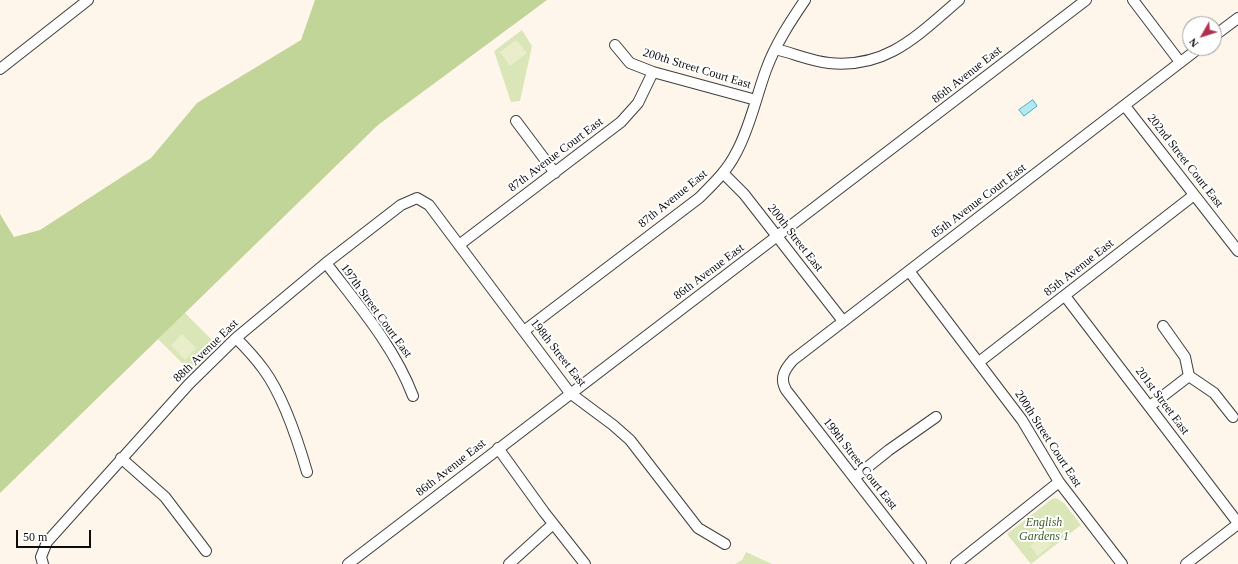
<!DOCTYPE html>
<style>
body{margin:0}
#map{position:relative;width:1238px;height:564px;overflow:hidden;background:#fef6eb;font-family:Georgia,serif}
canvas{display:block}
.north{position:absolute;left:1182px;top:16px;width:40px;height:40px;box-sizing:border-box;background:#fff;border:1px solid #9e9e9e;border-radius:50%;rotate:231deg;font-size:11px;font-weight:700;line-height:16px;text-align:center;color:#0c0c0c}
.north::after{content:'';display:block;margin:auto;width:14px;height:18px;background:#b22d52;clip-path:polygon(50% 0,100% 100%,50% 72%,0 100%)}
.scale{position:absolute;left:16px;top:530px;width:75px;height:18px;box-sizing:border-box;border:2px solid #0c0c0c;border-top:0;padding-left:5px;font-size:12px;line-height:14px;white-space:nowrap;color:#0c0c0c;-webkit-text-stroke:3px #fff;paint-order:stroke}
</style>
<div id="map">
<canvas width="1238" height="564"></canvas>
<div class="north">N</div>
<div class="scale">50 m</div>
</div>
<script>
const ctx = document.querySelector('canvas').getContext('2d');
ctx.lineJoin = 'round';
function fill(path, color) {
  ctx.fillStyle = color;
  ctx.fill(path, 'evenodd');
}
function trace(path, color, width, dash) {
  ctx.strokeStyle = color;
  ctx.lineWidth = width;
  ctx.lineCap = dash ? 'butt' : 'round';
  ctx.setLineDash(dash || []);
  ctx.stroke(path);
}
function label(font, color, halo, rows, align = 'center') {
  ctx.font = font + ' Georgia,serif';
  ctx.lineWidth = 4;
  ctx.setLineDash([]);
  ctx.textBaseline = 'middle';
  ctx.strokeStyle = halo;
  ctx.fillStyle = color;
  for (const [text, x, y, turn = 0] of rows) {
    ctx.save();
    ctx.translate(x, y);
    ctx.rotate((+turn || 0) * Math.PI / 180);
    ctx.textAlign = isNaN(turn) ? turn : align;
    if (halo) ctx.strokeText(text, 0, 0);
    ctx.fillText(text, 0, 0);
    ctx.restore();
  }
}
fill(new Path2D(`
 M522 30 532 46 520 101 511 102 494 51Z
 M185 313 218 346 192 373 158 339Z
 M1056 498 1064 503 1081 525 1031 564 1007 534 1052 499Z
 M746 552 772 564H735L742 560Z`), '#dae6b8');
fill(new Path2D(`
 M315 0H547L378 125 0 493V214L14 237 40 230 151 158 197 103 301 40Z`), '#c2d598');
fill(new Path2D(`
 M516 40 527 53 510 66 500 52Z
 M182 334 196 348 185 360 171 345Z
 M1044 535 1051 545 1038 556 1030 546Z`), '#e9edc9');
const water = new Path2D(`
 M1033 100 1037 106 1024 116 1019 110Z`);
fill(water, '#b3e9f2');
trace(water, '#3faec4', 1);
const minor = new Path2D(`
 M1133 0 1180 62
 M1214 36 1238 18
 M615 45 630 63 653 72 756 100
 M775 49C793 53 810 61 829 63 887 69 918 35 959 0
 M0 69 88 0
 M1125 106 1238 251
 M516 121 555 173
 M724 174 744 194 843 321
 M459 245 621 122 638 103 653 72
 M326 263C358 305 394 346 413 396
 M909 271 1022 420 1059 482 1122 564
 M1065 296 1238 523
 M1163 326 1185 357 1189 376 1214 393 1233 417
 M524 331 699 198C713 184 727 171 736 153 750 128 756 97 766 70 775 45 790 22 805 0
 M236 338C246 348 256 359 264 370 283 396 298 441 307 472
 M979 362 1194 195
 M1150 406 1189 376
 M498 448 544 512 585 564
 M121 458 165 497 206 551
 M854 478 889 450 936 417
 M43 564 41 557 47 542 189 384 236 338 326 263 401 205 417 198 429 205 570 393 613 425 630 440 698 528 725 544
 M348 564 1086 0
 M509 564 553 524
 M921 564 786 390C779 378 785 369 793 360L1199 48
 M956 564 1059 482
 M1186 564 1238 524`);
trace(minor, '#3f3f3f', 12);
trace(minor, '#fff', 10);
label('12px', '#0c0c0c', '#fff', [
 ["200th Street Court East",697,69,17],
 ["86th Avenue East",967,75,-38],
 ["87th Avenue Court East",556,155,-37],
 ["202nd Street Court East",1185,161,52],
 ["87th Avenue East",673,199,-39],
 ["85th Avenue Court East",979,201,-37],
 ["200th Street East",795,238,52],
 ["85th Avenue East",1079,268,-38],
 ["86th Avenue East",709,272,-37],
 ["197th Street Court East",376,311,54],
 ["88th Avenue East",206,351,-44],
 ["198th Street East",558,353,52],
 ["201st Street East",1162,401,53],
 ["200th Street Court East",1048,439,57],
 ["199th Street Court East",860,464,52],
 ["86th Avenue East",451,468,-38]
]);
label('italic 12px', '#3c5f21', '#fff', [
 ["English",1044,523],
 ["Gardens 1",1044,537]
]);
</script>
